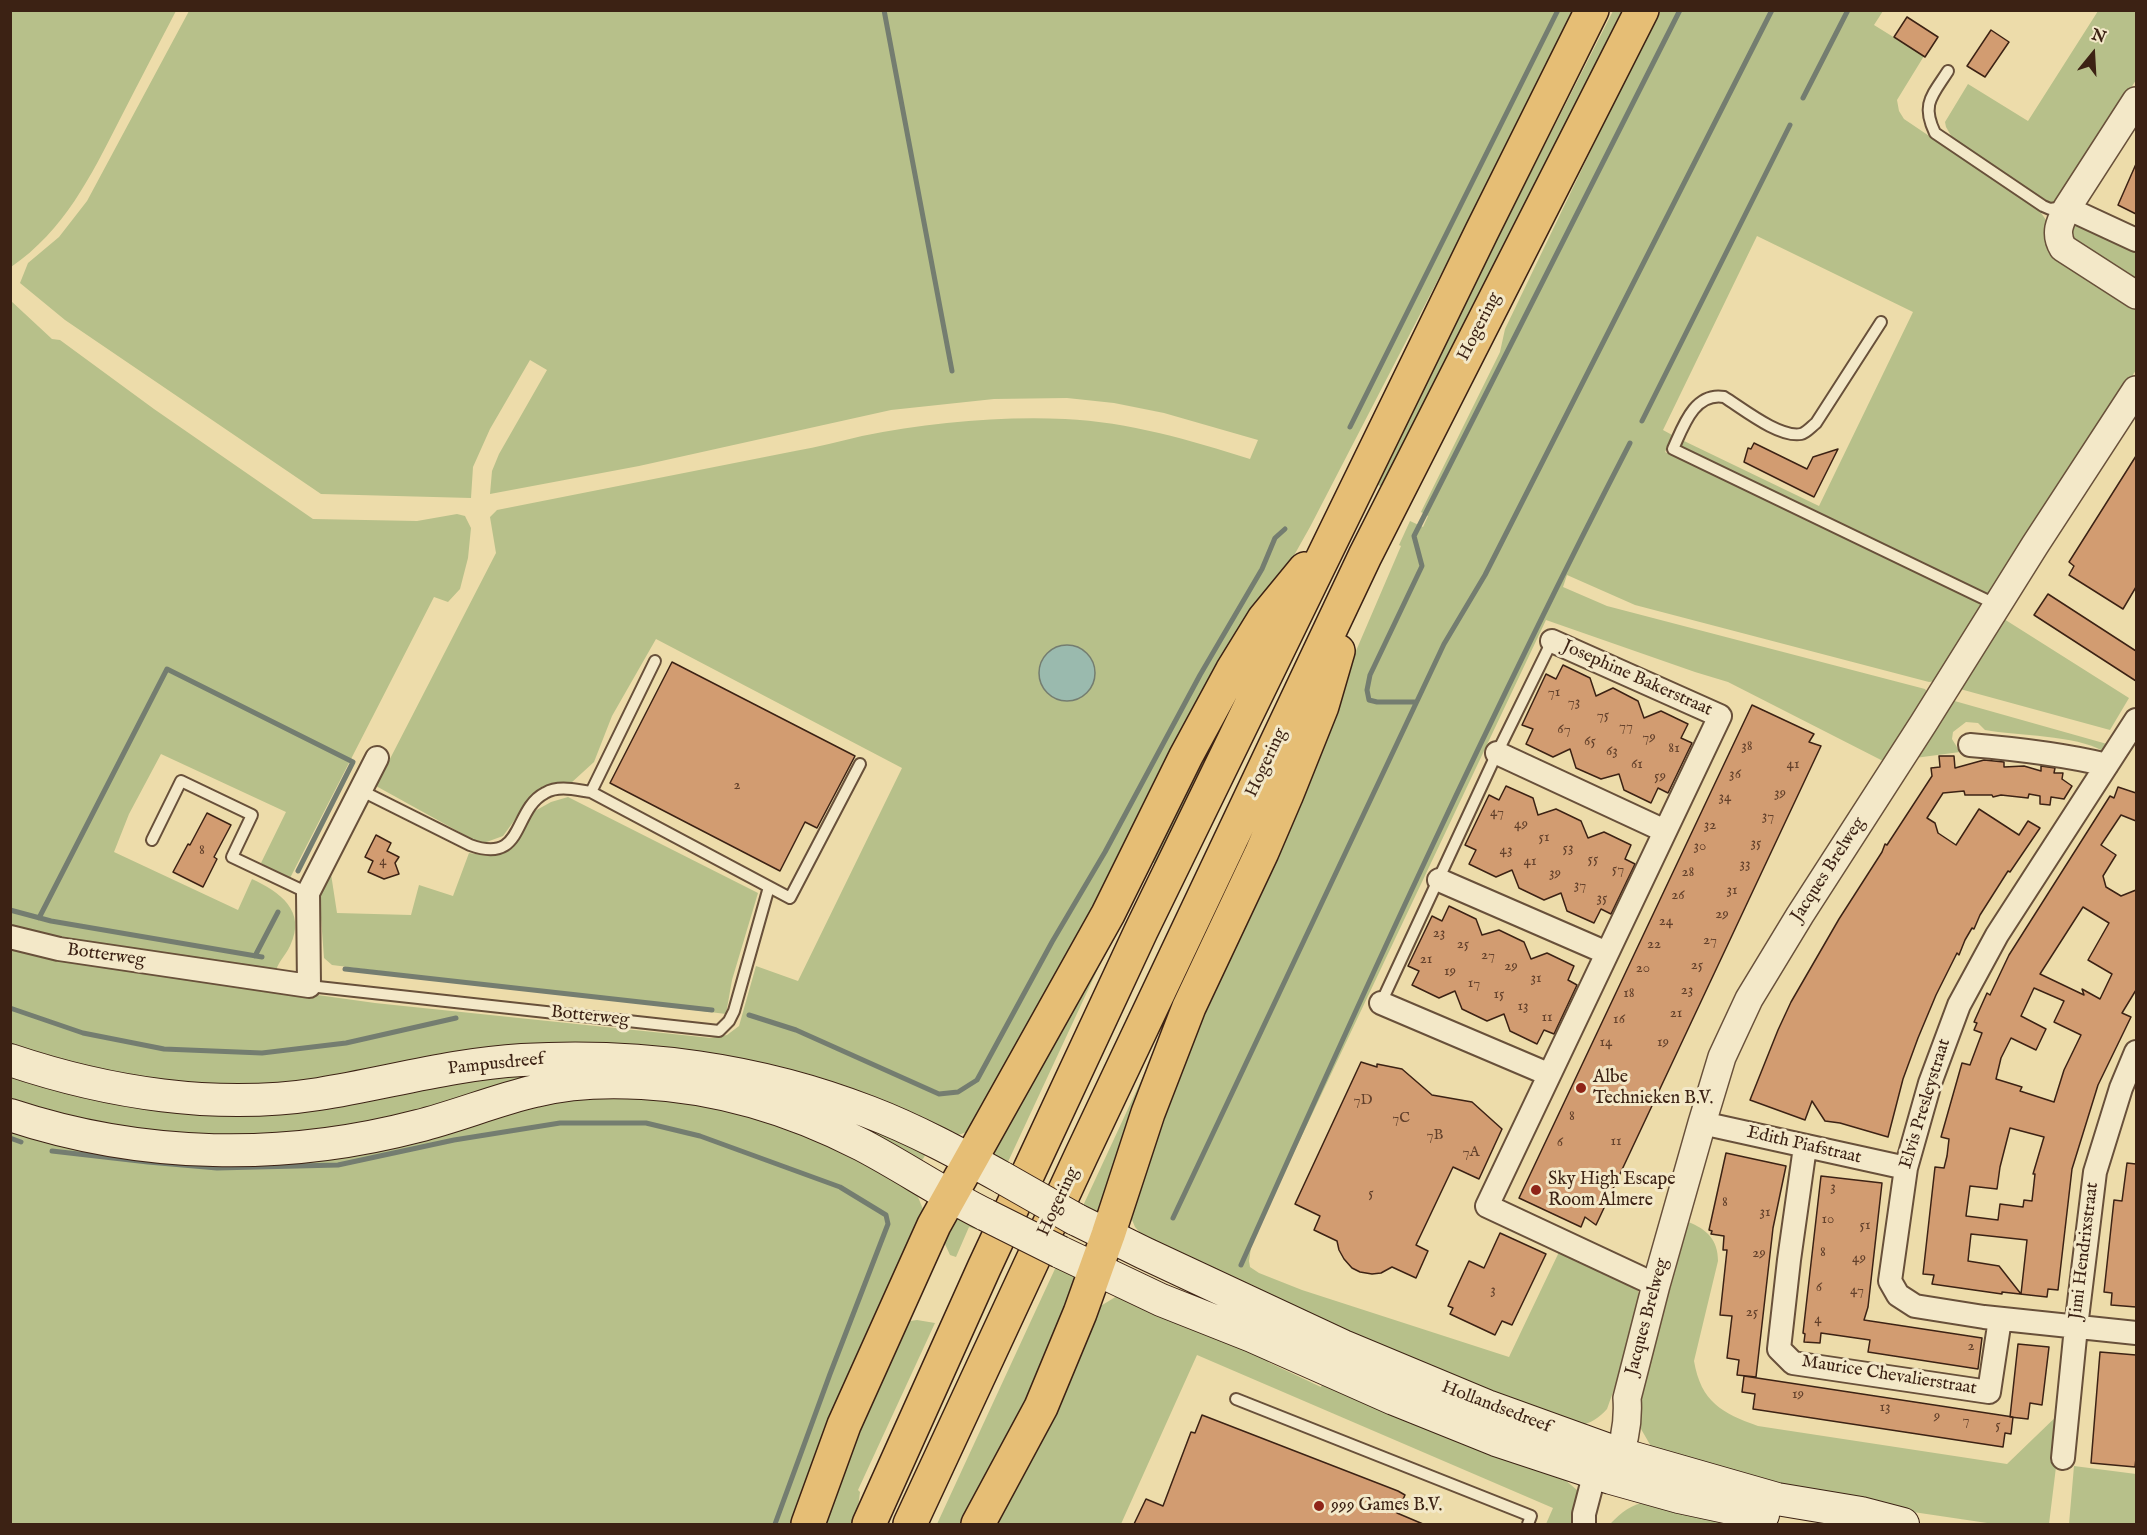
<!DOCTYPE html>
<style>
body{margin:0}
#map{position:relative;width:2147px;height:1535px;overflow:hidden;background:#eddcaa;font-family:"IM FELL English",serif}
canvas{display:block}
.frame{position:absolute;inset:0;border:12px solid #3c2214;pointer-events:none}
.north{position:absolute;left:2063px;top:24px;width:60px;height:60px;-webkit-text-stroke:4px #f3e8c8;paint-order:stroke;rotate:18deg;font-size:16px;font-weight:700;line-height:24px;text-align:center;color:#3c2214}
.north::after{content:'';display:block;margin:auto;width:21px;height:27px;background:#3c2214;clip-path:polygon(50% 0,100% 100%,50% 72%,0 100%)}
</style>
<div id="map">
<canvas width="2147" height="1535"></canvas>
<div class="frame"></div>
<div class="north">N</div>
</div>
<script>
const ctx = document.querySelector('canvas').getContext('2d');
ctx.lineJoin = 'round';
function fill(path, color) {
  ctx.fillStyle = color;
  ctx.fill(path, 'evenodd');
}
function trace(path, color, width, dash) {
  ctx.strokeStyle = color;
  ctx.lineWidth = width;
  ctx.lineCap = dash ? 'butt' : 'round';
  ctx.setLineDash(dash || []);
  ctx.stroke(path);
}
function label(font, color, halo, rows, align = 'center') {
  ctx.font = font + ' "IM FELL English",serif';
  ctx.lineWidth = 6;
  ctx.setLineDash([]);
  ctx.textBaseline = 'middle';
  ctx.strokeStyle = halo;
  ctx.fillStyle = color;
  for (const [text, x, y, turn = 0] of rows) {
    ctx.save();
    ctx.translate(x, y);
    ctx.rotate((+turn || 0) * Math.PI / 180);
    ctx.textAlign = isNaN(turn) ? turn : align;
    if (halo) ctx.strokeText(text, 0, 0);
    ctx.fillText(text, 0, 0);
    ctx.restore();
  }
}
fill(new Path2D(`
 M11 10 176 11C157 47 138 84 119 121 91 176 64 231 11 267Z
 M189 11H1577L1310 527 970 1131 955 1136 704 1063 210 1093 11 1053 10 941 246 985 375 1003 711 1038 727 1035 739 1026 756 966 798 981 902 768 656 639 612 716 594 762 571 783 532 796 503 836 481 844 376 786 496 553 490 517 497 510C596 490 696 471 795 451 818 447 840 441 862 436 927 423 998 416 1065 419 1129 422 1190 440 1250 459L1258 440 1164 413 1114 403 1067 398 994 399 891 410 639 466 490 494 492 471 499 454 547 370 530 360 490 429 473 467 471 498 321 494 65 320 20 283 28 263 59 237 87 201ZM1091 659 1095 672 1077 699H1058L1048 693Z
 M1613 11H1625L1390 490 1373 483Z
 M1658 11H1883L1874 25 1924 56 1897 100 1899 111 1904 119 2039 210 2046 220V232L2133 306 2136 310V370L1993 598 1682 447V440L1819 506 1913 312 1757 236 1663 430 1674 436 1665 452 1988 607 1936 681 1929 682 1635 605 1567 575 1563 587 1607 606 1925 689 1928 693V701L1883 761 1728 682 1695 672 1546 620 1252 1241 1249 1261 1250 1267 1259 1273 1302 1290 1509 1357 1560 1250 1629 1282 1638 1291 1642 1310 1607 1409C1599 1418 1591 1423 1579 1426L1461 1386 1143 1236 1135 1227 1130 1215 1143 1147 1401 546 1399 545 1410 521 1423 527 1428 516 1421 512 1500 352 1505 329Z
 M2098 11H2136V80L2065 193 2054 204 2049 203 1953 139 1946 127 1945 122 1968 84 2028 121Z
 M2078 215 2136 244V280L2075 240C2071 230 2072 224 2078 215Z
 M10 300 52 339 60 340 154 409 313 519 417 521 457 514 465 516 471 528 468 558 460 589 448 602 434 597 289 880 261 863 286 812 161 754 129 814 114 852 238 910 252 879C280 892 307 911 290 946 285 957 277 962 275 975L118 950 11 926Z
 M2004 619 2129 698 2110 730 1960 689Z
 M1272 626 1156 864 1148 861 1007 1164 988 1152Z
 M1951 700 2107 744 2103 751C2076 735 2017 736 1985 730L1978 723 1966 722 1953 732 1952 739 1960 752 1915 758Z
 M1313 704 1107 1220 1082 1208 1178 1001 1211 914Z
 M568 797 758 893 732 980 726 1014 332 965 324 958 321 918 315 905 331 874 337 913 411 915 419 885 453 896 469 853 490 856 512 846 533 812 551 802Z
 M10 1066 131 1097 471 1071 721 1077 930 1147 917 1169 684 1079 412 1121 212 1145 11 1109Z
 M637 1092 760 1118 841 1149 910 1189 918 1197 925 1214 800 1524H11V1122L193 1157 510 1103Z
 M949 1210 982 1220 977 1230 969 1227 956 1257 950 1255 939 1231Z
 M1688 1222C1707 1229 1718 1240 1718 1261L1694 1361C1701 1402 1722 1413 1758 1426L2007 1464 2063 1410 2049 1524H1994L1866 1505 1677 1458 1652 1448 1641 1429 1638 1408Z
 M1060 1258 1087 1272 1082 1286 965 1524H937Z
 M1117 1296 1269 1357 1268 1362 1321 1387 1323 1381 1558 1474 1577 1490 1578 1524H1546L1553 1508 1197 1355 1121 1524H991L1099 1307Z
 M917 1320 935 1323 858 1490 860 1492 858 1508 851 1524H813L897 1323Z
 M2074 1466 2136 1474V1524H2069Z
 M1648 1502 1783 1524H1610C1622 1512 1631 1504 1648 1502Z`), '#b7c08a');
const water = new Path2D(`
 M1039 673a28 28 0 1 1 56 0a28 28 0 1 1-56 0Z`);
fill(water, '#9abaae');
trace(water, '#747d70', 1.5);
trace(new Path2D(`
 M884 10 952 371
 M1803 98 1848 10
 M1642 421 1790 125
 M1350 427 1558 10
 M1416 702H1377L1369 700 1367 690 1370 675 1422 566 1414 536 1680 10
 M10 910 51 921 262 957
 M39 918 167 669 353 762 298 871
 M255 956 278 912
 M345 969 712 1010
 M10 1008 83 1033 164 1049 262 1053 346 1043 456 1018
 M749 1015 796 1030 939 1094 958 1092 977 1080 1052 942 1105 852 1200 675 1262 569 1275 538 1285 529
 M10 1138 21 1142
 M52 1151 148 1162 217 1168 338 1165 454 1140 560 1123H646L700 1136 840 1187 886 1215 888 1224 830 1374 775 1524
 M1173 1218 1444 644 1485 575 1772 10
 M1241 1265C1365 988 1491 712 1630 443`), '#747d70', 5);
const building = new Path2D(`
 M1907 17 1938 37 1925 57 1894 37Z
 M1991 30 2009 42 1985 77 1967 66Z
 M2136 164V214L2118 205Z
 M1754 443 1807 469 1813 457 1838 449 1814 497 1744 462 1748 448 1751 449Z
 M2136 456V587L2123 609 2069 575 2074 566 2069 562Z
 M2048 594 2136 651V681L2034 615Z
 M672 662 855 756 817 828 805 822 780 871 610 783Z
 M1563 665 1590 678 1596 696 1613 688 1638 701 1644 718 1661 711 1688 724 1681 738 1692 743 1668 793 1658 788 1651 803 1624 790 1619 774 1601 779 1576 768 1570 749 1553 757 1526 744 1533 729 1522 725 1546 674 1556 679Z
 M1752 705 1814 734 1809 742 1821 746 1596 1225 1585 1217 1581 1227 1519 1198Z
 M1939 756H1954L1955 768 1984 760 2004 762V767L2024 766 2041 771V766L2055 768 2054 773H2063L2062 779 2072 786 2064 799 2051 797 2050 805 2040 804V796L2029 794 2028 798 2001 795 1993 797 1992 795H1965L1964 791 1943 793 1927 818 1935 823 1938 833 1956 845 1979 809 2019 835 2028 821 2040 828 2010 872 2008 871 1980 915 1974 929 1972 928 1965 940 1959 955 1957 953 1936 995 1918 1038 1903 1079 1888 1137 1840 1123 1825 1121 1812 1101 1805 1120 1750 1100 1778 1030 1791 1002 1839 919 1882 852 1885 844 1887 845 1932 776 1931 768 1940 767Z
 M1506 786 1533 798 1538 815 1556 809 1581 821 1588 838 1604 832 1631 845 1625 859 1635 864 1611 914 1601 909 1594 923 1567 911 1561 893 1544 900 1519 888 1512 870 1496 877 1469 864 1476 850 1465 845 1489 795 1499 800Z
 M2118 787 2136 793V821L2121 815 2101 845 2116 855 2103 876 2106 887 2121 896 2136 890V990L2122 1013 2131 1017 2098 1085 2072 1169 2058 1290 2048 1289 2047 1297 2002 1292V1294L1932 1284 1934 1275 1923 1274 1935 1167 1944 1168 1947 1156 1949 1139 1941 1137 1962 1063 1970 1065 1982 1033 1974 1030 1977 1023 1974 1022 1987 993 1990 995 2009 955 2110 796 2114 798ZM2083 907 2109 923 2088 960 2112 974 2100 999 2082 989 2084 995 2040 974ZM2034 988 2064 1001 2054 1022 2081 1035 2064 1070 2054 1102 2020 1091 2022 1087 1996 1079 2001 1058 2011 1038 2036 1050 2046 1029 2021 1016ZM2010 1128 2044 1137 2033 1174H2035L2032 1201 2024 1200 2023 1207 2000 1204 1998 1220 1966 1216 1970 1186 1997 1189 2000 1167ZM1971 1234 2027 1240 2021 1294 1999 1266 1968 1261Z
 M207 813 231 825 214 857 217 859 203 887 173 872 188 844 190 845Z
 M376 835 391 843 387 851 399 857 395 863 399 874 384 879 368 872 373 861 365 857Z
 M1449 906 1476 919 1482 935 1499 930 1524 942 1531 959 1547 953 1574 966 1568 980 1577 985 1554 1034 1544 1030 1537 1044 1510 1031 1504 1014 1487 1021 1462 1009 1455 991 1439 998 1412 985 1419 971 1408 966 1432 916 1442 921Z
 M1361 1062 1377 1067V1064L1402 1069 1432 1095 1472 1102 1502 1129 1479 1179 1453 1167 1416 1245 1428 1251 1416 1278 1392 1267 1381 1273 1372 1274 1360 1272 1352 1268 1344 1259 1339 1250 1337 1241 1314 1230 1320 1216 1295 1204Z
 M1726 1153 1786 1166 1773 1228 1756 1377 1737 1375 1739 1360 1727 1358 1732 1316 1720 1315 1727 1250H1723L1724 1236 1711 1234 1712 1231 1709 1230Z
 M2127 1163 2136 1164V1307L2111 1305 2112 1293 2104 1292 2114 1200 2122 1201Z
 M1821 1176 1882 1183 1868 1307 1864 1320 1982 1338 1978 1369 1868 1352 1870 1340 1821 1333 1820 1343 1804 1342 1805 1334 1803 1333Z
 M1500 1233 1546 1254 1512 1325 1502 1321 1495 1335 1450 1314 1453 1308 1448 1306 1469 1261 1484 1268Z
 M2018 1344 2049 1347 2042 1405 2030 1403 2028 1419 2010 1417Z
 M2100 1352 2136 1355V1458L2135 1467 2091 1463Z
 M1744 1376 2013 1417 2011 1434 2005 1433 2003 1447 1753 1409 1755 1394 1742 1392Z
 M1202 1415 1398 1491 1405 1495 1397 1513 1423 1524H1134L1146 1499 1163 1506 1191 1432 1195 1433Z`);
fill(building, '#d29c71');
trace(building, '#3c2214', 1.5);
const service = new Path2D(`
 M1948 71C1932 96 1921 104 1935 133L2043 206 2050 209 2064 207
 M1881 322 1816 423C1811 427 1806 433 1801 434 1779 438 1742 408 1724 397 1694 392 1683 427 1673 449L1997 605
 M362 791 470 845C525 865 512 810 545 793 559 785 576 790 591 792L790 898 860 764
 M591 792 655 661
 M152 840 181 781 252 815 232 857 308 893
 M309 986 719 1031 729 1021 734 1011 769 887
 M1381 1003 1497 753 1552 641
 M1236 1399 1531 1516 1528 1524`);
const minor = new Path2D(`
 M2067 208 2136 240
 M1552 641 1720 716 1487 1206 1656 1285
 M2136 720 1997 935 1959 1005 1930 1083 1906 1168 1890 1281 1898 1295 1915 1306 1984 1317 2136 1333
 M1970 745C2017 749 2062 754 2107 765
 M1497 753 1665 831
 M1439 880 1607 953
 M10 937 59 949 309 986 308 893 377 758
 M1381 1003 1548 1074
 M1702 1123 1906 1168
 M1805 1147 1789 1260 1779 1349 1793 1363 1989 1392 2000 1319
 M2063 1458 2076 1327 2095 1172 2121 1088 2136 1052
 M1584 1524V1514L1595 1472`);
const tertiary = new Path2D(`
 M2136 101 2067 208C2060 222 2054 233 2063 248L2136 295
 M1613 1473C1623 1448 1629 1425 1627 1398L1656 1285 1702 1123 1722 1057 1749 999 1800 915 1923 724 2035 545 2136 390`);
const secondary = new Path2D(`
 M10 1060C108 1093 216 1110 319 1094 387 1083 453 1064 522 1060 639 1053 759 1069 869 1112 916 1130 960 1154 1003 1178
 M10 1115C143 1159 284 1161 418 1126 458 1116 496 1100 535 1091 570 1082 607 1081 642 1083 718 1087 794 1110 862 1145 904 1167 943 1194 986 1215
 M1075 1219 1144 1253 1343 1346 1487 1406 1620 1454 1777 1499 1861 1513 1903 1524
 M1060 1252 1161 1300 1252 1336 1394 1399 1496 1440 1611 1478 1679 1497 1763 1515`);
const trunk = new Path2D(`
 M808 1524 844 1425 934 1225 1108 914 1186 756 1232 671 1264 619 1305 569
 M869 1524 984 1268 1141 931 1482 231 1592 10
 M910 1524 1081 1156 1365 556 1642 10
 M978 1524 1041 1407 1080 1313 1108 1235 1148 1113 1189 1007 1262 852 1286 796 1322 706 1338 651`);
trace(service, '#68503a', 14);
trace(minor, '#68503a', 26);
trace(tertiary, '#68503a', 30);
trace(secondary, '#3c2214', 34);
trace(trunk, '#3c2214', 36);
trace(service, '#f3e8c8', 10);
trace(minor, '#f3e8c8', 22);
trace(tertiary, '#f3e8c8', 27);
trace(secondary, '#f3e8c8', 32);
trace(trunk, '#e6be75', 33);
const secondaryBridge = new Path2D(`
 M1003 1178 1075 1219
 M986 1215 1060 1252`);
trace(secondaryBridge, '#3c2214', 34, []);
trace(secondaryBridge, '#f3e8c8', 32);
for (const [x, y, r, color] of [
 [1581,1088,6,"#8f2418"],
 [1536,1190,6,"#8f2418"],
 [1319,1506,6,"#8f2418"]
]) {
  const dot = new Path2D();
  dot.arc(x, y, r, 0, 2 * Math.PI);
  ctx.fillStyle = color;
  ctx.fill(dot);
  trace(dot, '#f3e8c8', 2);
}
label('15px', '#62402b', null, [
 ["71",1554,693],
 ["73",1574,703],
 ["75",1603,716],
 ["77",1626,727],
 ["67",1564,730],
 ["79",1649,738],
 ["65",1590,742],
 ["38",1747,747],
 ["81",1674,749],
 ["63",1612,752],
 ["61",1637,765],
 ["41",1793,765],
 ["36",1735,775],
 ["59",1660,777],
 ["2",737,786],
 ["39",1780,794],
 ["34",1725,798],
 ["47",1497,813],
 ["37",1768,817],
 ["49",1521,825],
 ["32",1710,826],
 ["51",1544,838],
 ["35",1756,844],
 ["30",1700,847],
 ["53",1568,849],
 ["8",202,851],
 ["43",1506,851],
 ["55",1593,860],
 ["4",383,862],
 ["41",1530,862],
 ["33",1745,865],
 ["57",1618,870],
 ["28",1688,873],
 ["39",1555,874],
 ["37",1580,886],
 ["31",1732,891],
 ["26",1678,896],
 ["35",1602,899],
 ["29",1722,915],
 ["24",1666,922],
 ["23",1439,934],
 ["27",1710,941],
 ["25",1463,945],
 ["22",1654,945],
 ["27",1488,956],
 ["21",1426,960],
 ["25",1697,966],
 ["29",1511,967],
 ["20",1643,969],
 ["19",1450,972],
 ["31",1536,979],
 ["17",1474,984],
 ["23",1687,991],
 ["18",1629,994],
 ["15",1499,995],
 ["13",1523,1007],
 ["21",1676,1014],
 ["11",1547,1018],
 ["16",1619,1020],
 ["14",1606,1043],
 ["19",1663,1043],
 ["7D",1363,1101],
 ["8",1572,1117],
 ["7C",1401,1119],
 ["7B",1435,1136],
 ["11",1616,1142],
 ["6",1560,1143],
 ["7A",1471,1153],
 ["3",1833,1188],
 ["5",1371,1194],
 ["8",1725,1203],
 ["31",1765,1213],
 ["10",1828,1220],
 ["51",1865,1226],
 ["8",1823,1253],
 ["29",1759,1254],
 ["49",1859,1259],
 ["6",1819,1288],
 ["3",1493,1291],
 ["47",1857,1291],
 ["25",1752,1313],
 ["4",1818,1320],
 ["2",1971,1347],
 ["19",1798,1395],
 ["13",1885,1408],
 ["9",1937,1417],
 ["7",1966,1421],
 ["5",1998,1426]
]);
label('18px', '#3c2214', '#f3e8c8', [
 ["Hogering",1480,327,-63],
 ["Josephine Bakerstraat",1637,679,24],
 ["Hogering",1267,763,-65],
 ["Jacques Brelweg",1829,870,-57],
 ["Botterweg",106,956,8],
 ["Botterweg",590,1017,6],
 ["Pampusdreef",496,1065,-6],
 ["Elvis Presleystraat",1926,1104,-73],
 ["Edith Piafstraat",1804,1146,13],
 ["Hogering",1059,1202,-65],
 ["Jimi Hendrixstraat",2085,1251,-83],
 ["Jacques Brelweg",1648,1317,-75],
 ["Maurice Chevalierstraat",1889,1376,9],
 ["Hollandsedreef",1496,1408,21]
]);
label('18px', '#3c2214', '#f3e8c8', [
 ["Albe",1593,1078],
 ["Technieken B.V.",1593,1099],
 ["Sky High Escape",1548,1180],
 ["Room Almere",1548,1201],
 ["999 Games B.V.",1331,1506]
], 'left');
</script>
